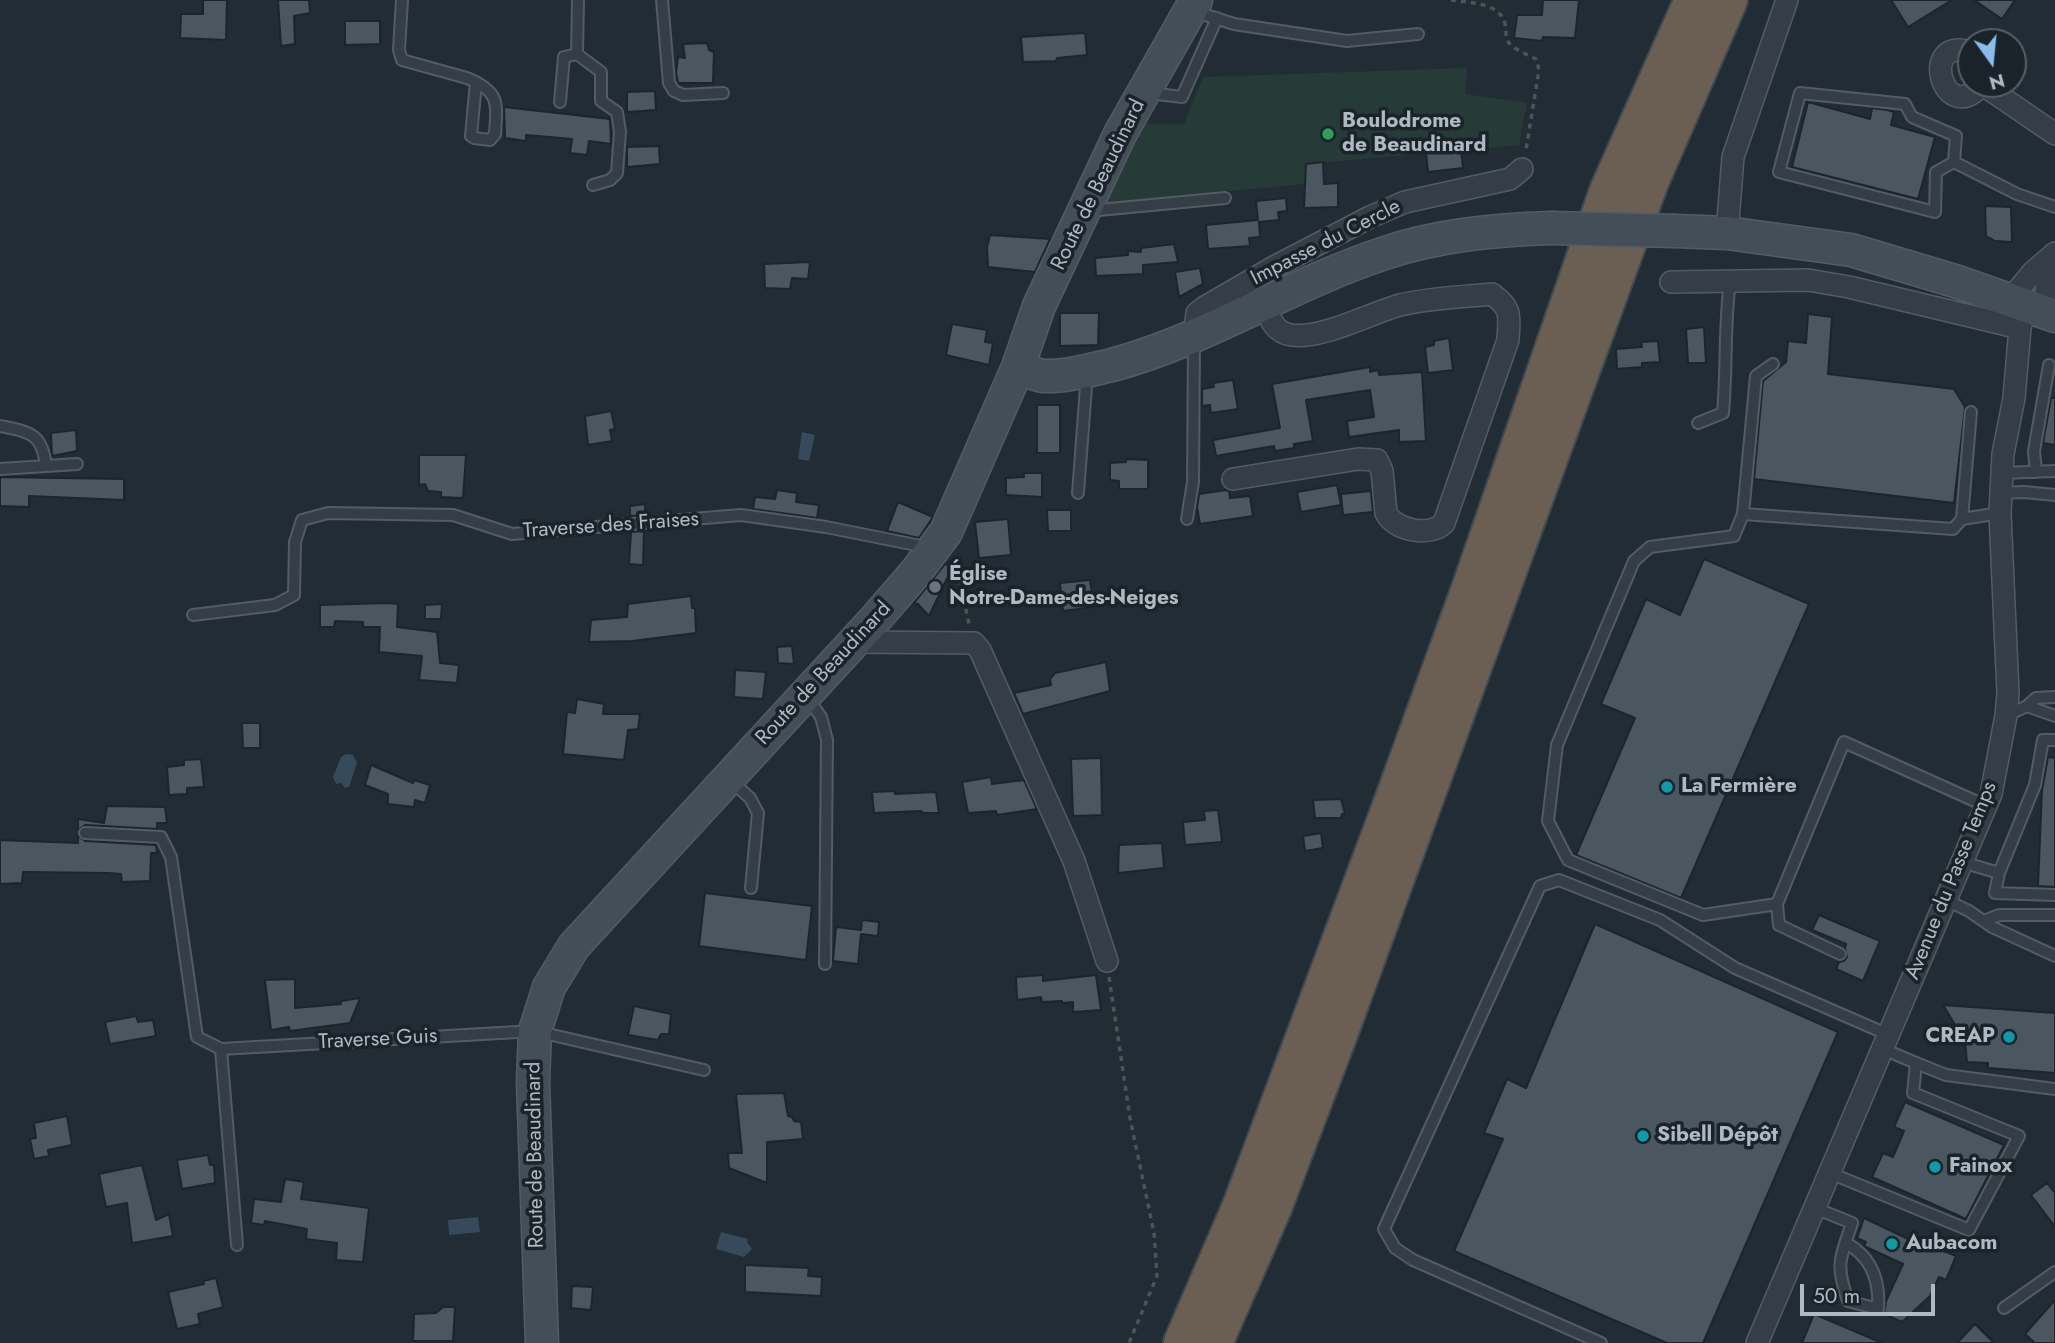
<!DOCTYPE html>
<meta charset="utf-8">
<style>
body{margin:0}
#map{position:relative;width:2055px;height:1343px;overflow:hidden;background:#222c35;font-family:Jost,sans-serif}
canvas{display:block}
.north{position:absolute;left:1957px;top:28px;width:70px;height:70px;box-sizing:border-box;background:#1a232a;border:2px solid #565f67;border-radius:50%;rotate:165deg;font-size:19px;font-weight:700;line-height:28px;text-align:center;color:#afb9c2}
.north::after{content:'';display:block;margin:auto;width:24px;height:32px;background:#89bced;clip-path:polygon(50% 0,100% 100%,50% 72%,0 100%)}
.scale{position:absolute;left:1800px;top:1284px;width:135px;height:32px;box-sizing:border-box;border:4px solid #afb9c2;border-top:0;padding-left:9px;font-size:21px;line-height:24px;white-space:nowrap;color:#afb9c2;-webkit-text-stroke:5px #1a232a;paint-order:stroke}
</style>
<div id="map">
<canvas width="2055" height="1343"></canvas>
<div class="north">N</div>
<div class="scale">50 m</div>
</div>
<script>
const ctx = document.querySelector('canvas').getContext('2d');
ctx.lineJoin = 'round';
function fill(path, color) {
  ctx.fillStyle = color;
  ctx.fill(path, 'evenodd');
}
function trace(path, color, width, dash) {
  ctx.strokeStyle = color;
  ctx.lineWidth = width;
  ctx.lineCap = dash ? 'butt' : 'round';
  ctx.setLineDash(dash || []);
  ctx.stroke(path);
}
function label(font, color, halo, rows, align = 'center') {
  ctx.font = font + ' Jost,sans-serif';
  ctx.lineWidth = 7;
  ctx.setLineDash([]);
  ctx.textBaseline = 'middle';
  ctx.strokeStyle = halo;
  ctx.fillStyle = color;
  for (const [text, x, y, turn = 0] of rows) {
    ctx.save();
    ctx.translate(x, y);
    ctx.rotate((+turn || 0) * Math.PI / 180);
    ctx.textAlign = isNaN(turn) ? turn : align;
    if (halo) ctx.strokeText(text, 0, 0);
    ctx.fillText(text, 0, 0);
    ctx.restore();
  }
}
fill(new Path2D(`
 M1467 68 1465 94 1527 103 1519 145 1307 164 1305 184 1100 203 1140 124H1184L1203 77Z`), '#263a38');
fill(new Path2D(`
 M802 432 815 435 809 461 798 459Z
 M346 754 353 755 357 763 349 787 345 788 341 783 336 784 333 777 341 757Z
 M478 1217 480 1232 449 1235 448 1220Z
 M721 1232 748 1239 747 1242 752 1249 744 1257 716 1249Z`), '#364a5b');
const building = new Path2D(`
 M203 0H227L226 40 180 38 181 14H203Z
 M278 0H309L310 13 294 16 295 44 281 46Z
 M1543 0H1579L1575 38 1543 37 1542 41 1514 38 1517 15H1542Z
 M1891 0H1952L1908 27Z
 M1974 0H2015L2002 19Z
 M345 21H380V44L345 45Z
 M1085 33 1087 55 1057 58 1056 61 1023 62 1021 37Z
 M707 43 709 50 714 52 713 83H678L676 73 678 57 685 58 683 44Z
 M655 91 656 110 627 112V92Z
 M1808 102 1870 119 1872 108 1887 110 1894 112 1891 125 1935 137 1918 199 1792 167Z
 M504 107 610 119 611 144 589 141 587 155 570 153 572 139 526 135V141L505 138Z
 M659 146 660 164 627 167V147Z
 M1461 150 1463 168 1428 172 1426 153Z
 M1323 162 1324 184 1338 183V207L1304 208 1306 164Z
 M1286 198 1287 211 1278 212 1279 220 1259 222 1260 237 1249 238 1250 246 1208 249 1206 225 1258 220 1256 201Z
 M1985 206 2011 207 2012 242 1995 241 1986 236Z
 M990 235 1050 239 1035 272 988 267 987 247Z
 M1174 244 1178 262 1143 265V274L1096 276 1095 258 1128 255V251L1141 252V248Z
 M810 262 808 279 792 278 790 289 765 288 764 264Z
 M1200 268 1203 284 1179 297 1175 272Z
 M1060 313H1099L1098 345 1060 346Z
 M1808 314 1832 317 1828 374 1954 389 1965 407 1954 503 1754 479 1763 381 1786 362 1788 341 1806 343Z
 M952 324 987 330 985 342 993 343 989 365 946 355Z
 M1704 327 1706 363H1688L1686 329Z
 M1449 338 1453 370 1428 373 1425 347 1434 345V341Z
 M1658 341 1660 362 1642 363V367L1617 369 1616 349 1642 347 1641 342Z
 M1370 367V372L1378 370 1379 375 1422 372 1426 441 1399 442V430L1349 437 1347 421 1374 417 1370 390 1306 400 1313 441 1294 444V448L1275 451 1274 446 1216 456 1213 440 1280 428 1272 384Z
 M1233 380 1238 409 1211 413 1210 405 1202 406V389L1214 387 1213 383Z
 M2051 398H2055V445L2043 443Z
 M1037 405H1060V453H1037Z
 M611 411 615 429 610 430 612 441 588 445 585 416Z
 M76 430 77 451 52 456 51 433Z
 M419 455H466L463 498 441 497V492L428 491 425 484 419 485Z
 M1126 459 1148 460V489H1119V481L1110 480V463L1126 462Z
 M1024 473H1042V497L1006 495V478L1024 477Z
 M0 477 124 479V500L29 496V507L0 506Z
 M1337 485 1341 505 1301 512 1297 492Z
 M777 490 797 493 796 502 819 505 817 518 753 509 755 497 775 499Z
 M1226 490 1229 491 1230 498 1250 496 1253 516 1200 524 1197 507 1199 494Z
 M1371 491 1373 512 1343 515 1341 494Z
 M898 502 933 517 919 538 887 531Z
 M645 504V515L630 516V506Z
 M1047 510H1071V531H1048Z
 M1008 519 1011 555 979 558 975 522Z
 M644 531 643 565 629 564 631 532Z
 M1704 559 1809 604 1681 898 1576 855 1635 718 1601 704 1646 599 1680 615Z
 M945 564 952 568 929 616 918 604 914 603Z
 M1090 580 1094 607 1063 611 1060 583Z
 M691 596 692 608H695L696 633 632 641 589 642 591 620 627 617 628 604Z
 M387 603 398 604 397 627 437 632 440 663 459 665 457 683 419 680 422 656 379 652 380 627H363V622L335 621 334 627H320V605Z
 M442 604 441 619H425V605Z
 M792 646 794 664 778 663 777 647Z
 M1106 662 1110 691 1023 714 1014 693 1051 685 1050 679 1055 673Z
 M735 670 766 672 763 699 734 697Z
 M577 699 604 704 603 714H640L638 729 628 730 624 760 563 754 567 712 575 713Z
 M242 723H260V748H243Z
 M2048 757 2055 758V887L2038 886 2042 790Z
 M1101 758 1102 815 1073 816 1071 759Z
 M201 759 204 787 187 788V794L169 795 167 767 184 765V760Z
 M371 765 413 783 414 780 430 785 425 803 415 800 414 807 388 804V794L365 785Z
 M991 777 992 784 1024 780 1037 809 997 815 996 811 968 813 962 782Z
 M895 791V794L936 792 939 813H923L921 811 874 813 872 792Z
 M1341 799 1345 814H1342L1341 818H1315L1313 800Z
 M107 806 165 807 167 823H157V829L85 825 78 830V819L104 823Z
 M1218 810 1222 842 1185 845 1183 822 1205 820 1204 811Z
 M1321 833 1323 848 1305 851 1303 836Z
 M78 836 85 841 156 845 157 853H151L150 881 122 882 121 874 108 873 23 872 22 883 0 884V840L78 843Z
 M1162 843 1164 868 1118 873 1119 845Z
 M705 893 812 906 806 960 699 946Z
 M1819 915 1880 941 1863 981 1836 969 1839 962 1844 961 1847 957 1845 948 1846 944 1812 930Z
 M862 920 879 922 878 936 861 934 858 964 833 961 836 927 861 930Z
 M1595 924 1838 1032 1703 1343H1667L1454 1251 1503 1139 1484 1133 1507 1079 1526 1088Z
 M1043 975V981L1096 975 1101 1010 1073 1012V1002L1062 1003V1001L1042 1002 1041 997 1017 1000 1016 977Z
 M295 979V1008L341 1004V1001L360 998 350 1023 290 1031 289 1027 271 1030 265 980Z
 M1943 1005 2055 1013V1073L1988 1068V1063L1967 1062 1965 1041Z
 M634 1006 671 1014 669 1034H661L658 1040 628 1035Z
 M136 1016 138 1022 153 1020 156 1036 110 1044 105 1022Z
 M784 1093 788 1116 792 1117 794 1121 801 1122 803 1139 767 1142V1183L729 1168 728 1153H742L736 1094Z
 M1905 1102 2004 1145 1966 1219 1872 1177 1883 1153 1893 1157 1904 1131 1894 1127Z
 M67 1116 72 1145 48 1150 49 1156 34 1159 30 1139 36 1138 34 1123Z
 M208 1155 210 1165H214L215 1183 182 1189 177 1160Z
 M142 1165 156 1220 169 1214 173 1236 132 1243 127 1203 106 1207 99 1174Z
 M285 1179 304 1182 301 1199 369 1208 363 1262 336 1260 337 1243 306 1239 307 1229 265 1221 264 1225 251 1223 254 1199 281 1202Z
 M2047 1183 2055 1193V1227L2031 1195Z
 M1864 1218 1925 1247 1926 1244 1956 1256 1946 1280 1939 1277 1930 1296 1902 1322 1884 1314 1886 1301 1903 1264 1864 1246 1866 1242 1857 1238Z
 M745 1265 809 1268 808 1276 822 1277 821 1296 745 1292Z
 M216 1278 223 1307 198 1314 200 1324 177 1329 168 1292 204 1284 203 1281Z
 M572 1286 593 1287 591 1310 571 1308Z
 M2055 1300V1343H2035L2025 1334Z
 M443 1307H455L453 1341H413L414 1314 436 1313Z
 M1814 1314 1882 1343H1802Z
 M1975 1324 1994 1343H1957Z`);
fill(building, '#4a5760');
trace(building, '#1c252c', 2);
const lane = new Path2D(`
 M402 0 399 50 402 60 467 78C500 92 497 102 495 134L490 140 474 138 471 136 476 82
 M578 0 577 54 601 72V101L617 112 620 132 617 173 610 180 593 185
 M662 0 669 83 674 91 683 95 723 93
 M1193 11 1234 24 1347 41 1418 34
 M1149 93 1182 97 1217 18
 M1800 93 1905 104 1912 117 1956 136 1954 162 1936 172 1935 212 1779 172Z
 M560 102 564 57 577 54
 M1954 162 2017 194 2055 207
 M1088 211 1225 198
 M1971 412 1962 519 2000 513
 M1698 423 1723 413C1727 369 1724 325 1730 281
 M0 426C30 432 42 433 46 466
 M0 469 77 464
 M2036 472 2034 451 2049 365
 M2002 473 2055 471
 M1078 493 1087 374
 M2001 493 2024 492 2055 495
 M1743 514 1756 376 1773 364
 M1187 519 1193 482 1194 340
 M1962 519 1953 529 1743 514 1734 536 1650 547 1634 561 1557 745 1548 821 1568 860 1703 915 1777 904 1844 742 1986 806
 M193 615 275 605 294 595 295 542 302 520 328 513 453 515 512 534 741 515 826 527 931 548
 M807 697 821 717 827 740 825 964
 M2027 706 2036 698 2055 697
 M2006 716 2027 706 2055 716
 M730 780 750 798 758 813 751 888
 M85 833 161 837 171 857 197 1037 221 1049 535 1031 704 1070
 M1962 862 1999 873 2035 785 2043 740H2055
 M1999 873 1995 893 2055 895
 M1946 900 1969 911 1992 927 2055 956
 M1777 904 1779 925 1840 954
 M1984 921 1999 915H2055
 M221 1049 237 1245
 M1916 1063 1946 1075 2055 1089
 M1830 1173 1969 1230 2019 1136 1913 1093 1916 1063 1883 1049
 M1815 1208 1852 1223C1840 1260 1835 1263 1848 1301L1878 1309C1880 1281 1872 1257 1846 1243
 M2004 1308 2055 1272
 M1601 1343 1413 1260 1395 1248 1384 1229 1540 886 1559 880 1660 920 1735 968 1889 1035`);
const street = new Path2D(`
 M1971 52C1917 35 1944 130 1982 84
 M1982 84 2055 134
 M1727 233 1733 157 1787 0
 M2051 257 2046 292 2055 309
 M1671 282 1808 280 1849 287 2020 328
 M2009 301 2033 272 2055 253
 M1194 337 1197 313 1205 307 1274 267 1370 217 1405 202 1510 179 1522 169
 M1233 479 1358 459 1377 460 1382 471 1386 513C1395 531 1431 537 1444 523L1508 340C1509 317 1513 309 1492 294 1462 297 1429 298 1400 305 1371 313 1320 340 1291 335 1274 332 1270 319 1265 305
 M853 642 974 643 980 650 1074 861 1107 961
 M1757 1343 1991 794 2006 716 2008 694 2000 513 2003 454 2014 398 2020 328 2025 307`);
const secondary = new Path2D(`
 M1675 231 1727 233 1851 250 1955 281 2055 316
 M1018 367C1026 370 1035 375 1043 376 1065 377 1090 370 1112 365 1208 339 1289 285 1382 254 1437 235 1494 230 1551 228
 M542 1343 533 1082 535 1031 549 987 574 946 878 616 916 572 946 532 1018 367 1039 306 1120 134 1196 0`);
const highway = new Path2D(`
 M1183 1343 1242 1206 1392 806 1472 586 1609 191 1694 0
 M1213 1343 1272 1208 1341 1026 1649 182 1728 0`);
trace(lane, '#525c63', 14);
trace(street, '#525c63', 24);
trace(secondary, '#525c63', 35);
trace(highway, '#3f4950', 42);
trace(new Path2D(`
 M1451 0C1469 3 1500 2 1505 24 1507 32 1504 39 1511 45 1518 51 1528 55 1536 59L1539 70 1526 150
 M955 560 969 624
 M1109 977 1130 1118 1154 1233 1157 1276 1129 1343`), '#455757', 3.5, [5, 5]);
trace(lane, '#353e46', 10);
trace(street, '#353e46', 21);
trace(secondary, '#434e58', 32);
trace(highway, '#6b5e52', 38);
const secondaryBridge = new Path2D(`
 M1551 228 1675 231`);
trace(secondaryBridge, '#525c63', 35, []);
trace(secondaryBridge, '#434e58', 32);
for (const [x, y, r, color] of [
 [1328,134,7,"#2e9e5b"],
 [935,587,7,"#6b7280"],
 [1667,787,7,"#0f9aa8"],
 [2009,1037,7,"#0f9aa8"],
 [1643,1136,7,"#0f9aa8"],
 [1935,1167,7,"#0f9aa8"],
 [1892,1244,7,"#0f9aa8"]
]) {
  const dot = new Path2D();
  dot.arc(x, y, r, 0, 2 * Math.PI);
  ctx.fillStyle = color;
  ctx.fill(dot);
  trace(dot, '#1a232a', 2.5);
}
label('bold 21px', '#afb9c2', '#1a232a', [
 ["Boulodrome",1342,122],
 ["de Beaudinard",1342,146],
 ["Église",949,575],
 ["Notre-Dame-des-Neiges",949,599],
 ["La Fermière",1681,787],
 ["CREAP",1995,1037,"right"],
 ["Sibell Dépôt",1657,1136],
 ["Fainox",1949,1167],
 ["Aubacom",1906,1244]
], 'left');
label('21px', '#afb9c2', '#1a232a', [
 ["Route de Beaudinard",1099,185,-64],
 ["Impasse du Cercle",1326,243,-27],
 ["Traverse des Fraises",611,526,-4],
 ["Route de Beaudinard",824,674,-47],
 ["Avenue du Passe Temps",1952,881,-68],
 ["Traverse Guis",378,1040,-3],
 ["Route de Beaudinard",536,1155,-91]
]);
</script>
